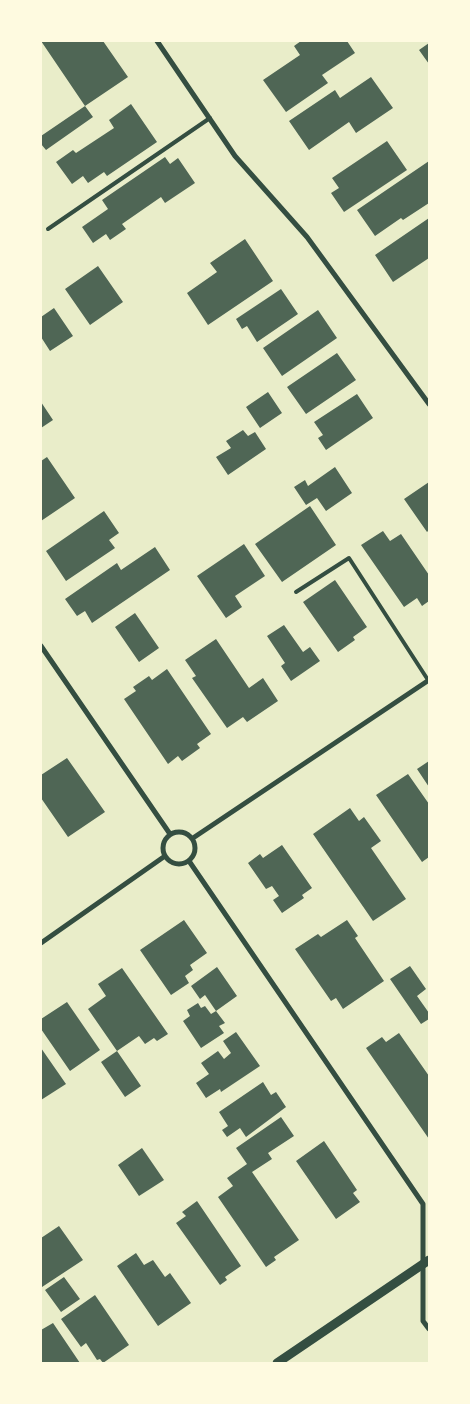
<!DOCTYPE html>
<style>
body{margin:0}
#map{position:relative;width:470px;height:1404px;overflow:hidden;background:#e9edc9;font-family:"Source Sans 3",sans-serif}
canvas{display:block}
.frame{position:absolute;inset:0;border:42px solid #fefae0;pointer-events:none}
</style>
<div id="map">
<canvas width="470" height="1404"></canvas>
<div class="frame"></div>
</div>
<script>
const ctx = document.querySelector('canvas').getContext('2d');
ctx.lineJoin = 'round';
function fill(path, color) {
  ctx.fillStyle = color;
  ctx.fill(path, 'evenodd');
}
function trace(path, color, width, dash) {
  ctx.strokeStyle = color;
  ctx.lineWidth = width;
  ctx.lineCap = dash ? 'butt' : 'round';
  ctx.setLineDash(dash || []);
  ctx.stroke(path);
}
fill(new Path2D(`
 M41 41H103L128 77 85 106Z
 M301 41H347L355 53 322 75 328 83 286 112 263 80 300 55 294 46Z
 M429 43V64L419 50Z
 M371 77 393 108 356 133 349 122 309 150 289 121 335 90 340 98Z
 M131 104 157 142 107 176 104 172 88 183 83 176 72 184 56 162 73 150 76 153 114 128 109 120Z
 M85 106 93 117 46 150 41 144V136Z
 M387 141 407 170 344 212 331 193 339 188 332 178Z
 M165 157 170 164 178 158 195 183 165 203 161 197 122 224 126 229 110 240 106 234 93 243 82 227 108 209 102 200Z
 M429 161V203L403 220 401 218 375 236 357 210Z
 M429 218V258L393 282 375 255Z
 M245 239 273 281 208 325 187 293 217 272 210 263Z
 M98 266 123 302 90 325 65 289Z
 M281 289 298 314 257 342 247 326 242 329 236 319Z
 M54 308 73 336 50 351 41 337V317Z
 M318 310 337 338 282 376 263 348Z
 M337 353 356 380 306 414 287 387Z
 M268 392 282 413 260 428 246 407Z
 M357 394 373 418 326 450 318 438 323 435 314 422Z
 M41 402 53 420 41 428Z
 M243 430 248 436 255 432 266 449 228 475 216 457 231 448 226 441Z
 M47 457 75 498 41 521V461Z
 M335 467 352 493 326 511 317 498 306 505 294 487 305 480 308 486Z
 M429 482V530L427 532 404 499Z
 M310 506 336 545 282 582 255 544Z
 M104 511 119 533 109 540 115 548 66 581 46 551Z
 M383 531 390 541 401 534 429 575V601L422 606 417 598 404 607 361 545Z
 M244 544 265 576 235 596 242 607 226 618 197 576Z
 M155 547 170 570 92 623 85 611 77 616 65 599 117 563 121 570Z
 M335 580 367 627 353 637 355 640 338 652 303 602Z
 M135 613 159 648 139 662 115 627Z
 M284 625 303 652 310 647 320 661 291 681 281 666 285 663 267 636Z
 M216 639 249 688 263 678 278 701 247 722 243 717 227 728 192 678 196 676 185 660Z
 M167 669 211 734 197 744 200 748 182 761 178 756 168 764 124 699 136 691 133 687 149 676 152 680Z
 M67 758 105 812 68 837 41 798V775Z
 M429 761V787L417 769Z
 M408 774 429 804V857L422 862 376 795Z
 M350 808 359 821 364 817 381 841 371 848 406 899 373 921 313 834Z
 M282 845 312 888 302 895 304 898 282 913 273 900 279 896 272 886 266 889 248 863 260 854 263 858Z
 M184 920 207 953 190 965 193 970 185 976 189 983 171 995 140 950Z
 M347 920 358 936 355 938 384 981 343 1009 336 998 331 1001 295 949 318 934 321 937Z
 M410 966 426 989 417 996 429 1013V1019L421 1024 390 979Z
 M217 967 237 996 216 1011 205 995 200 999 191 986Z
 M122 968 168 1034 157 1041 154 1038 145 1044 139 1036 117 1051 88 1009 106 996 98 984Z
 M67 1002 100 1050 70 1071 41 1029V1019Z
 M198 1003 201 1008 205 1006 211 1014 216 1011 225 1023 219 1026 224 1033 201 1048 183 1021 190 1016 187 1010Z
 M236 1032 260 1066 221 1092 220 1089 206 1098 196 1083 209 1074 201 1063 218 1051 224 1059 231 1053 223 1041Z
 M399 1033 429 1076V1139L366 1048 382 1037 386 1042Z
 M41 1048 66 1084 41 1100Z
 M117 1051 141 1086 125 1097 101 1062Z
 M263 1082 271 1095 276 1092 286 1107 246 1137 240 1128 227 1137 222 1130 228 1126 219 1112Z
 M281 1117 294 1136 268 1153 272 1159 252 1172 299 1240 274 1257 276 1260 266 1267 218 1197 233 1186 227 1178 247 1164 236 1148Z
 M324 1141 357 1190 353 1193 360 1202 336 1219 296 1161Z
 M142 1148 164 1180 139 1196 118 1165Z
 M197 1201 241 1266 225 1277 227 1280 220 1285 176 1223 186 1216 182 1212Z
 M59 1226 83 1260 42 1287 41 1238Z
 M136 1253 144 1265 153 1260 165 1277 170 1273 191 1303 158 1326 117 1266Z
 M64 1277 80 1299 61 1312 45 1290Z
 M95 1295 129 1345 103 1363 100 1359 97 1360 86 1343 81 1347 61 1319Z
 M53 1323 80 1363H41V1330Z`), '#4f6655');
trace(new Path2D(`
 M48 229 210 118
 M296 592 349 558 428 680`), '#344e41', 4);
trace(new Path2D(`
 M157 41 235 156 307 237 429 404
 M41 646 170 834
 M163 848a16 16 0 1 1 32 0a16 16 0 1 1-32 0Z
 M193 838 429 680
 M189 861 423 1204V1321L429 1329
 M41 943 165 856`), '#344e41', 5);
trace(new Path2D(`
 M277 1363 429 1260`), '#344e41', 9);
</script>
